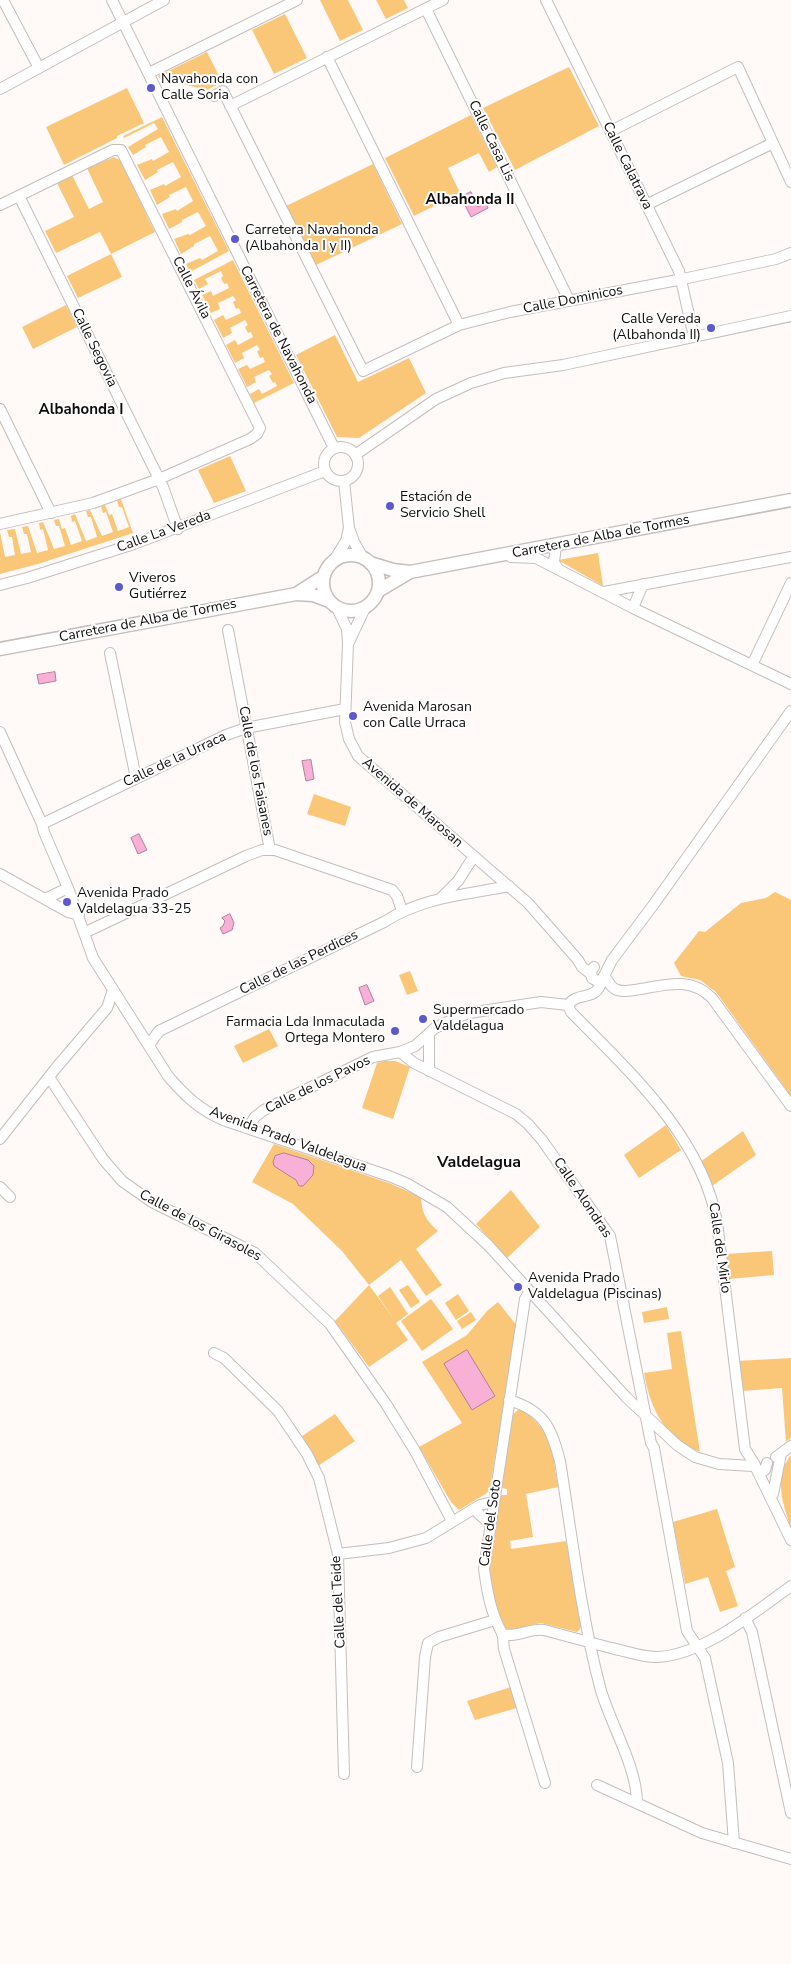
<!DOCTYPE html>
<meta charset="utf-8">
<style>
body{margin:0}
canvas{display:block;background:#fff9f8}
</style>
<canvas width="791" height="1964"></canvas>
<script>
const ctx = document.querySelector('canvas').getContext('2d');
ctx.lineJoin = 'round';
function fill(path, color) {
  ctx.fillStyle = color;
  ctx.fill(path, 'evenodd');
}
function trace(path, color, width, dash) {
  ctx.strokeStyle = color;
  ctx.lineWidth = width;
  ctx.lineCap = dash ? 'butt' : 'round';
  ctx.setLineDash(dash || []);
  ctx.stroke(path);
}
function label(font, color, halo, rows, align = 'center') {
  ctx.font = font + ' "Nunito Sans",sans-serif';
  ctx.lineWidth = 4;
  ctx.setLineDash([]);
  ctx.textBaseline = 'middle';
  ctx.strokeStyle = halo;
  ctx.fillStyle = color;
  for (const [text, x, y, turn = 0] of rows) {
    ctx.save();
    ctx.translate(x, y);
    ctx.rotate((+turn || 0) * Math.PI / 180);
    ctx.textAlign = isNaN(turn) ? turn : align;
    if (halo) ctx.strokeText(text, 0, 0);
    ctx.fillText(text, 0, 0);
    ctx.restore();
  }
}
fill(new Path2D(`
 M320 0H348L363 30 340 41Z
 M376 0H404L408 8 386 19Z
 M285 14 307 58 274 74 252 30Z
 M207 52 222 82 207 90 159 78 158 76Z
 M569 67 599 126 515 170 483 108Z
 M127 88 144 123 117 136V138L64 165 46 127Z
 M471 115 497 167 489 172 479 153 448 168 460 193 414 216 385 158Z
 M162 117 229 251 190 272 186 264 200 258 202 260 218 251 210 236 194 244V246L181 254 174 239 188 234 190 235 206 226 198 212 182 220V222L169 229 162 214 176 209 177 211 193 201 186 187 169 195 170 197 157 205 150 190 164 184 165 186 181 177 173 162 157 170 158 172 145 180 144 178 137 165 152 159 153 161 169 152 161 137 145 145 146 147 133 155 128 147 158 129 154 123 124 138 123 136Z
 M114 157 120 160 155 232 111 254 122 277 78 298 67 276 111 254 100 232 56 253 45 231 74 217 57 183 72 175 89 209 103 202 87 168Z
 M373 164 402 224 316 265 286 206Z
 M233 260 294 383 254 403 250 394 259 389 262 394 277 386 275 382 273 383 269 376 272 374 269 370 254 377 256 382 247 387 238 369 247 365 250 369 265 362 263 357 260 358 257 351 260 350 257 345 242 353 244 358 235 363 226 345 235 340 238 345 253 337 251 332 248 333 245 327 248 325 245 320 230 328 232 333 223 338 214 320 223 315 226 320 241 313 239 308 236 309 233 302 236 300 233 296 218 303 220 309 211 313 202 295 211 291 213 296 229 288 227 283 224 284 221 278 223 276 221 271 205 279 208 284 199 289 194 280Z
 M66 305 77 327 33 349 22 327Z
 M335 335 358 382 409 358 426 393 359 438 337 437 296 355Z
 M230 456 246 491 214 503 198 470Z
 M121 499 133 533 38 564 0 574V532L5 557 15 555 12 537H9L7 530 15 529 21 554 31 552 27 534H24L22 527 28 526 37 553 48 550 43 529 40 530 39 523 43 522 54 549 65 546 59 526H56L54 520 59 519 62 529 65 528 71 545 82 541 75 521 72 522 71 516 75 514 86 541 97 537 91 517H88L86 511 90 510 102 536 113 532 106 512 103 513 101 506 105 505 109 515 112 514 118 531 129 527 122 507H119L117 501Z
 M598 553 603 586 558 560Z
 M314 794 351 807 345 826 307 814Z
 M775 892 791 900V1096L716 992 700 980 681 976 674 963 699 931 705 932 741 903 766 898Z
 M410 971 418 991 407 995 399 975Z
 M269 1029 278 1046 243 1063 234 1046Z
 M384 1061H395L410 1067 393 1119 362 1108 377 1063Z
 M666 1125 681 1150 639 1178 624 1155Z
 M743 1131 756 1155 712 1186 700 1162Z
 M274 1144 389 1183 421 1197C422 1213 425 1219 438 1231L416 1249 442 1285 426 1296 401 1260 369 1285 394 1319 378 1296 390 1287 408 1314 396 1323 408 1340 369 1367 335 1321 369 1285 342 1251 293 1204 252 1182Z
 M511 1190 540 1227 507 1258 476 1224Z
 M772 1251 774 1275 729 1279 725 1254Z
 M408 1285 420 1302 411 1308 399 1290Z
 M458 1294 469 1311 456 1320 445 1303Z
 M431 1299 453 1329 422 1351 401 1321Z
 M498 1302 517 1326 490 1487 487 1493 459 1510 451 1502 419 1447 462 1423 422 1362 467 1335 487 1311Z
 M667 1307 669 1319 644 1323 642 1312Z
 M471 1312 476 1320 462 1329 457 1321Z
 M681 1331 700 1452C664 1436 651 1411 644 1373L672 1369 667 1333Z
 M791 1358V1438L786 1442 782 1388 742 1391 737 1361Z
 M518 1410H523C554 1434 552 1451 558 1487L526 1494 533 1537 510 1541 511 1549 566 1541 581 1625 580 1629 577 1632 541 1623 508 1630 504 1628 500 1621 490 1581V1568L501 1495H507V1489L502 1488 513 1414Z
 M335 1414 355 1441 318 1466 302 1436Z
 M791 1455V1528C783 1504 773 1477 791 1455Z
 M717 1509 735 1567 726 1571 738 1606 720 1612 708 1577 685 1584 673 1522Z
 M511 1687 517 1708 475 1720 467 1701Z`), '#fac779');
const water = new Path2D(`
 M471 192 478 207 486 203 488 208 471 217 461 197Z
 M55 672 56 681 39 684 37 675Z
 M311 760 314 779 306 781 302 761Z
 M139 834 147 850 138 854 131 838Z
 M230 914 234 923 232 930 223 934 220 928 223 926 225 921 222 918Z
 M367 985 374 1001 365 1005 359 988Z
 M284 1153 308 1160 314 1166 313 1175 303 1186H299L296 1180 274 1166 273 1162 275 1156Z
 M467 1350 495 1396 472 1410 444 1364Z`);
fill(water, '#f8b0d6');
trace(water, '#b27f99', 1);
const minor = new Path2D(`
 M3 0 39 68
 M112 0 334 448
 M546 0 679 271 694 337
 M426 9 569 300
 M327 57 459 325
 M149 73 297 0
 M0 89 164 0
 M214 96 223 91 363 371 459 325 510 312 683 279 776 259 791 253
 M230 106 443 0
 M611 131 738 67 791 182
 M19 196 163 487 178 529
 M0 205 113 150H121L260 428 257 434 250 439 159 479 93 503 0 524
 M646 205 773 143
 M0 409 51 513
 M324 464a17 17 0 1 1 34 0a17 17 0 1 1-34 0Z
 M355 455 436 399 471 383 504 373 563 365 791 316
 M344 481 349 528 354 542 363 558
 M556 546 554 562 558 569
 M511 557 536 558 633 608 791 684
 M333 562 346 541 349 528
 M0 585 27 578 134 544 325 471
 M604 592 791 557
 M337 608 347 629 348 643 345 722 349 739 358 756 528 903 578 960 582 967 591 974
 M633 608 643 584
 M228 630 270 850
 M349 642 365 608
 M110 653 136 778
 M752 665 791 583
 M0 732 42 824 44 832 68 888 93 958 168 1076C185 1096 201 1111 226 1121L389 1176 406 1183 447 1207 488 1245 626 1397 677 1445 695 1457 719 1464 753 1466 761 1472 765 1470 767 1463
 M42 824 226 735 246 728 345 709
 M0 874 68 912 79 915
 M441 898 458 881 474 856
 M45 899 68 888
 M84 933 246 856 262 850H275L392 890 397 896 402 911
 M594 967 591 971 592 978 597 981 602 980 612 960 654 904 791 711
 M605 977C608 981 610 986 615 989 620 992 628 991 634 990 663 986 689 975 712 998L791 1106
 M568 1005 571 1012C629 1071 702 1137 717 1222L745 1449 755 1465
 M568 1005C579 990 596 1003 602 980
 M429 1033V1071
 M149 1045 159 1031 384 922C423 897 464 895 509 886
 M400 1052 414 1063 516 1114 528 1124 542 1140 610 1236 651 1443 654 1448 687 1631 705 1658 728 1763 734 1843
 M49 1077 103 1159 122 1181 152 1202 255 1253 330 1324 386 1404 415 1451 452 1521
 M248 1128 255 1117 264 1110 373 1057 400 1052 415 1046 435 1028 458 1017 469 1013 541 1002 568 1005
 M0 1139 56 1068 107 1008 113 990
 M0 1187 10 1197
 M530 1291 525 1299 484 1569C487 1591 491 1614 502 1633 504 1637 503 1645 504 1649L545 1783
 M214 1353 224 1358 278 1411 307 1454 319 1478 338 1554 344 1774
 M509 1400C545 1411 551 1428 560 1461 572 1537 581 1614 600 1687 610 1724 637 1766 637 1803
 M776 1457 791 1446
 M757 1470 791 1540
 M773 1494 781 1454
 M478 1513 490 1524
 M338 1554 389 1548 426 1538 480 1505 493 1502
 M745 1618 752 1632 791 1813
 M502 1634C516 1638 530 1628 544 1630 566 1636 589 1642 611 1648 626 1651 641 1657 656 1657 702 1656 755 1612 791 1586
 M417 1767 425 1657 428 1643 439 1637 495 1620
 M597 1785 702 1833 791 1859`);
const major = new Path2D(`
 M323 583a28 28 0 1 1 56 0a28 28 0 1 1-56 0Z
 M370 563 393 570 410 572 791 500
 M378 591 410 572
 M296 594 324 576
 M0 649 296 594 313 595 329 601`);
trace(minor, '#c5bebd', 12);
trace(major, '#c5bebd', 15);
trace(minor, '#fff', 10);
trace(major, '#fff', 12);
for (const [x, y, r, color] of [
 [151,88,5,"#5b58d0"],
 [235,239,5,"#5b58d0"],
 [711,328,5,"#5b58d0"],
 [390,506,5,"#5b58d0"],
 [119,587,5,"#5b58d0"],
 [353,716,5,"#5b58d0"],
 [67,902,5,"#5b58d0"],
 [423,1019,5,"#5b58d0"],
 [395,1031,5,"#5b58d0"],
 [518,1287,5,"#5b58d0"]
]) {
  const dot = new Path2D();
  dot.arc(x, y, r, 0, 2 * Math.PI);
  ctx.fillStyle = color;
  ctx.fill(dot);
  trace(dot, '#fff', 2);
}
label('14px', '#0f0d0c', '#fff', [
 ["Navahonda con",161,80],
 ["Calle Soria",161,96],
 ["Carretera Navahonda",245,231],
 ["(Albahonda I y II)",245,247],
 ["Calle Vereda",701,320,"right"],
 ["(Albahonda II)",701,336,"right"],
 ["Estación de",400,498],
 ["Servicio Shell",400,514],
 ["Viveros",129,579],
 ["Gutiérrez",129,595],
 ["Avenida Marosan",363,708],
 ["con Calle Urraca",363,724],
 ["Avenida Prado",77,894],
 ["Valdelagua 33-25",77,910],
 ["Supermercado",433,1011],
 ["Valdelagua",433,1027],
 ["Farmacia Lda Inmaculada",385,1023,"right"],
 ["Ortega Montero",385,1039,"right"],
 ["Avenida Prado",528,1279],
 ["Valdelagua (Piscinas)",528,1295]
], 'left');
label('14px', '#0f0d0c', '#fff', [
 ["Calle Casa Lis",491,141,64],
 ["Calle Calatrava",627,166,64],
 ["Calle Ávila",191,288,63],
 ["Calle Dominicos",573,300,-11],
 ["Carretera de Navahonda",278,335,63],
 ["Calle Segovia",94,348,64],
 ["Calle La Vereda",164,532,-20],
 ["Carretera de Alba de Tormes",601,537,-11],
 ["Carretera de Alba de Tormes",148,621,-11],
 ["Calle de la Urraca",175,760,-25],
 ["Calle de los Faisanes",255,771,79],
 ["Avenida de Marosan",412,803,41],
 ["Calle de las Perdices",299,963,-26],
 ["Calle de los Pavos",318,1085,-26],
 ["Avenida Prado Valdelagua",288,1140,20],
 ["Calle Alondras",582,1198,56],
 ["Calle de los Girasoles",200,1226,28],
 ["Calle del Mirlo",719,1248,82],
 ["Calle del Soto",491,1523,-82],
 ["Calle del Teide",339,1602,-93]
]);
label('bold 15px', '#0f0d0c', '#fff', [
 ["Albahonda II",470,200],
 ["Albahonda I",81,410]
]);
label('bold 16px', '#0f0d0c', '#fff', [
 ["Valdelagua",479,1163]
]);
</script>
